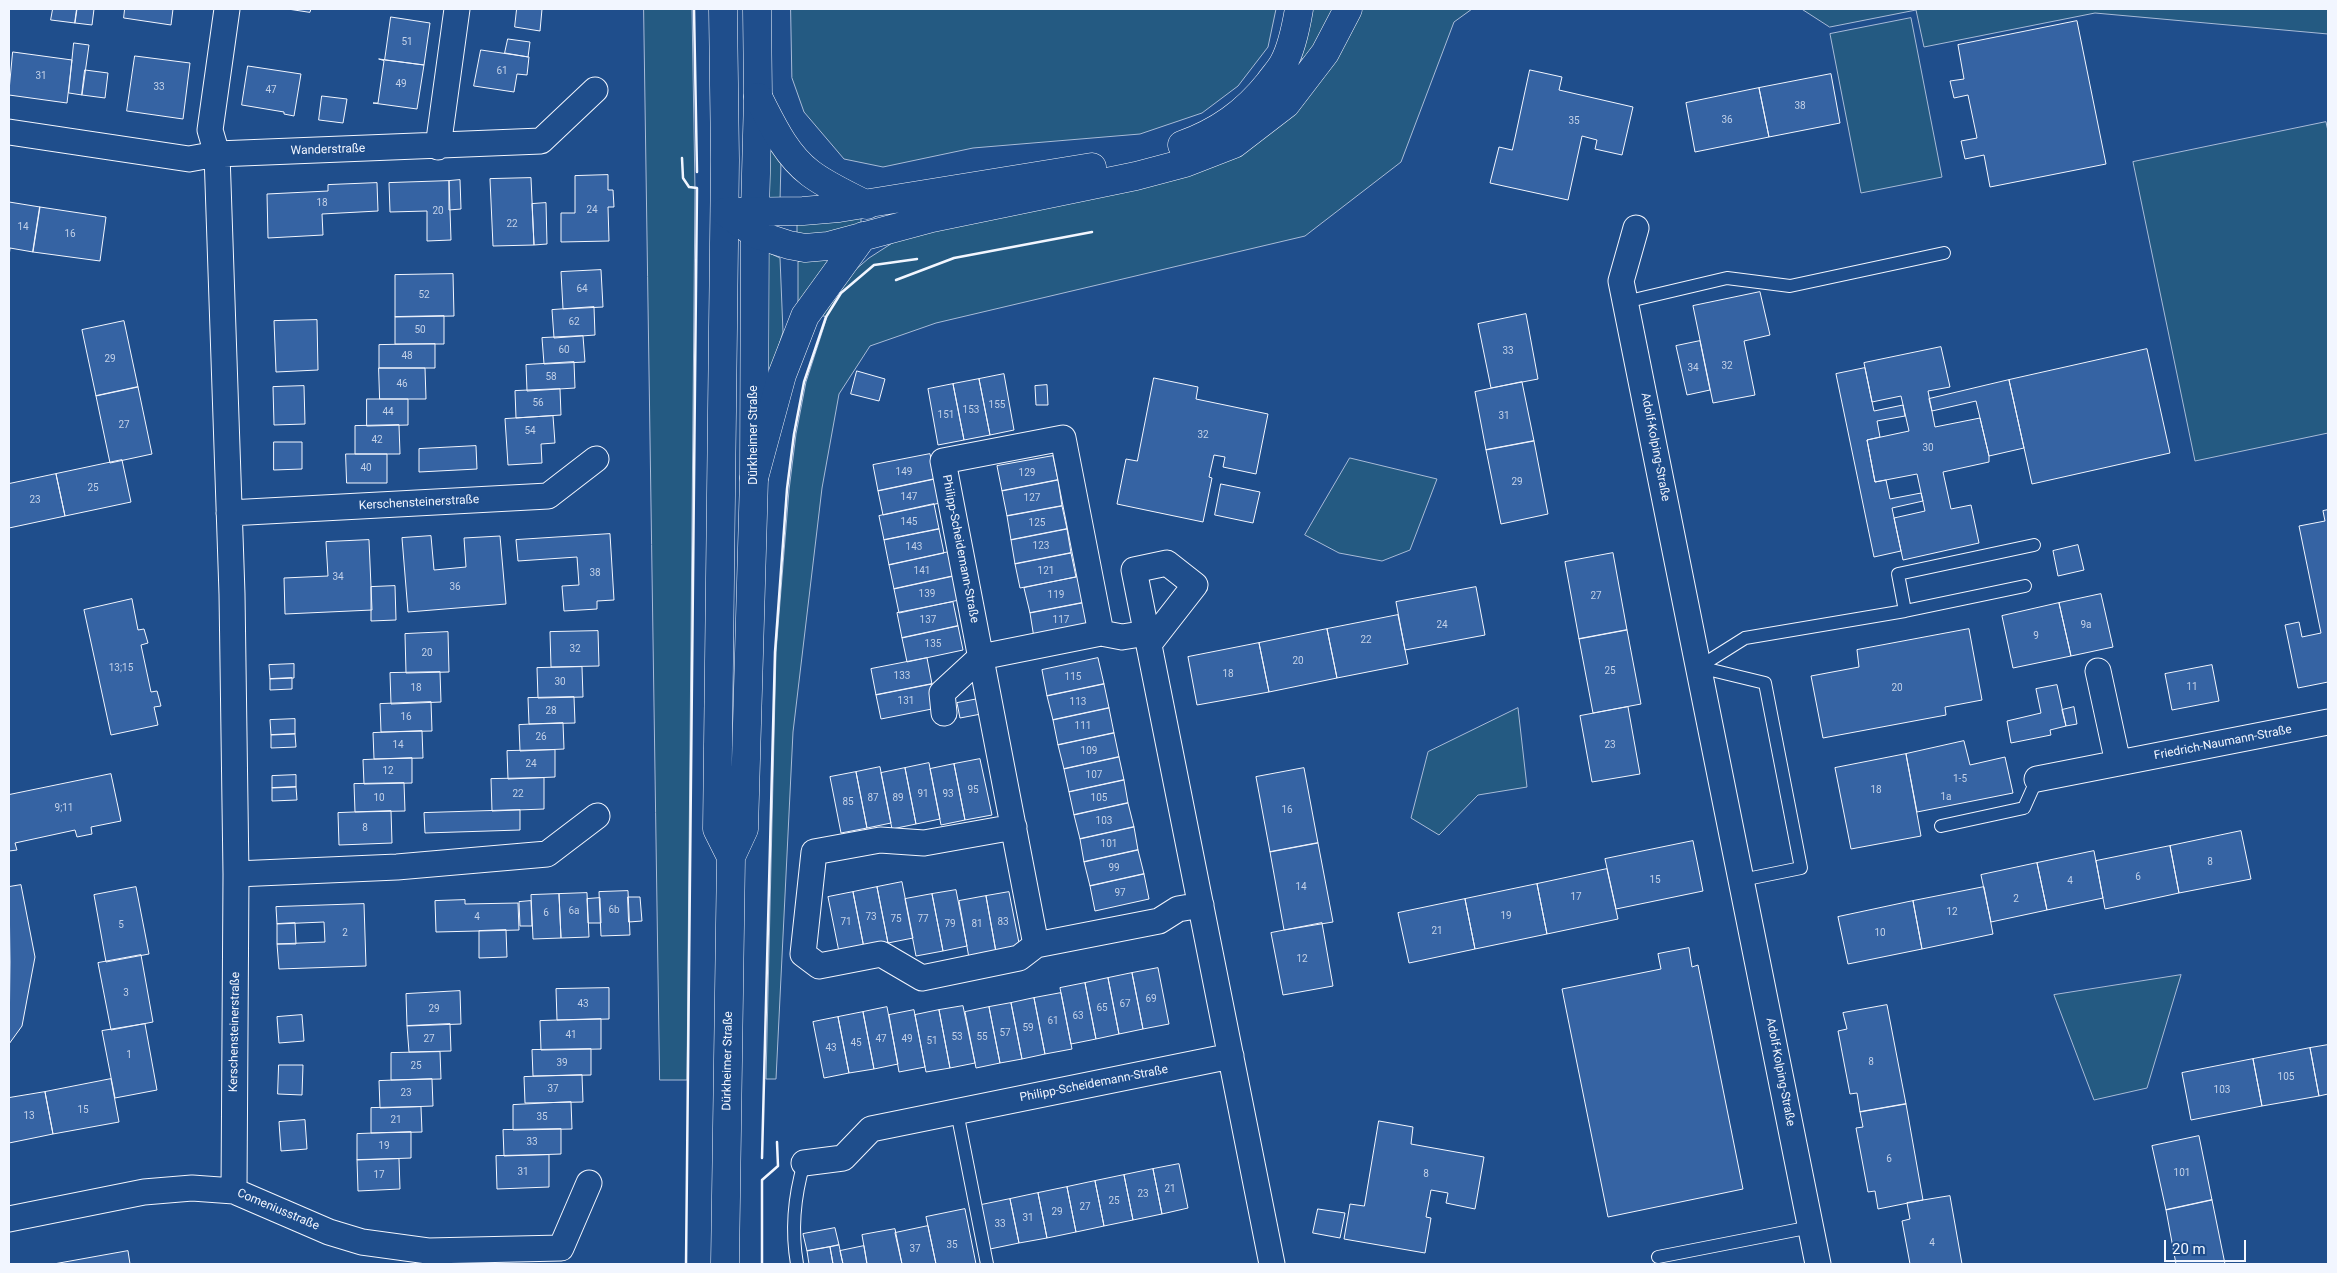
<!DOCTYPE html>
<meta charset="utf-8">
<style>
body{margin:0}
#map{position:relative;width:2337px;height:1273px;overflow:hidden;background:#1f4e8c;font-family:Roboto,sans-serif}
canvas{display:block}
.frame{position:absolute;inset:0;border:10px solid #f2f6ff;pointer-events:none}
.scale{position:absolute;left:2164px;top:1240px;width:82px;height:22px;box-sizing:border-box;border:2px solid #f2f6ff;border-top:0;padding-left:6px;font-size:15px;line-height:18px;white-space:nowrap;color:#f2f6ff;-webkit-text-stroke:4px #1f4e8c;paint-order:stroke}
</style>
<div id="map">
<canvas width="2337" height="1273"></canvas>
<div class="frame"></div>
<div class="scale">20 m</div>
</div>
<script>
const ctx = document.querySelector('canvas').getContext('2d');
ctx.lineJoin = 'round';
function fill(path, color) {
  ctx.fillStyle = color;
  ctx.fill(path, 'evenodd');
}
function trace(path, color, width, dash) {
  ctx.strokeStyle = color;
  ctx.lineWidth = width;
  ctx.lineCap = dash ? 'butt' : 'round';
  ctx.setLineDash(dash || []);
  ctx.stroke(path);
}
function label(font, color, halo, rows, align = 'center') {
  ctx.font = font + ' Roboto,sans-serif';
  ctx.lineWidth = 4;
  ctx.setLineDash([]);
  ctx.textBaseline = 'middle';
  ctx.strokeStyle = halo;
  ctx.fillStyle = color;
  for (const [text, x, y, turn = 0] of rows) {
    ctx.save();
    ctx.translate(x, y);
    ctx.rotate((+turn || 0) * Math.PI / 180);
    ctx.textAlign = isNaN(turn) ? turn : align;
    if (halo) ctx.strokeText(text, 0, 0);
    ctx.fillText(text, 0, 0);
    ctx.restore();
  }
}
const green = new Path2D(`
 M644 9H692L695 190 687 1080H660Z
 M791 9H1276L1268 47 1238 86 1202 113 1140 134 973 148 883 167 844 159 804 112 792 78Z
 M1299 9H1348L1325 53 1283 64Z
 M1361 9H1472L1454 22 1401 162 1305 236 936 323 870 346 839 394 822 488 793 732 776 1079H766L776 652 789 490 796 434 806 382 827 317 817 314 847 277 869 258 900 238 1190 172Z
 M1802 9H2328V34L2095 13 1924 47 1916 10 1830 27Z
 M1911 18 1942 177 1861 193 1830 34Z
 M2326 122 2328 131V433L2195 461 2133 162Z
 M769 143 781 161 780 201 765 199Z
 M861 217V224L824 235H797V220Z
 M767 252 780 258 783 332 772 368 768 370 764 366Z
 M828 258 829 262 798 303V262Z
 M1350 458 1437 479 1410 550 1382 561 1339 553 1305 535Z
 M1518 708 1527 787 1478 795 1439 835 1411 818 1428 752Z
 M2181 975 2147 1088 2094 1100 2054 995Z`);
fill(green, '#245a82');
trace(green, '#a8bbd7', 1);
const building = new Path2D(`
 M53 9H77L75 23 51 20Z
 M77 9H94L92 25 75 23Z
 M125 9H173L171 25 124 18Z
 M288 9H311L310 12Z
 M517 9H542L540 31 515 27Z
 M391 17 430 23 424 65 385 60Z
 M2077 21 2106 164 1990 187 1984 155 1965 159 1961 141 1977 138 1968 95 1954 98 1950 81 1964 79 1958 45Z
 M508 39 530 42 528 57 505 53Z
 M74 43 89 45 82 95 69 93Z
 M481 50 529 57 527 75 517 74 514 92 474 86Z
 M13 52 72 60 67 103 9 95Z
 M135 56 190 63 183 119 127 111Z
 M379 59 424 65 417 109 373 103H378L384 61Z
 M248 66 301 74 294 116 284 114V112L242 105Z
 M85 70 108 73 105 98 82 95Z
 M1530 70 1562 77 1559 90 1633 107 1622 155 1595 149 1597 140 1582 136 1568 200 1490 183 1499 147 1512 150Z
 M1831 74 1840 123 1769 137 1759 88Z
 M1759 88 1769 137 1695 152 1686 103Z
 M322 96 347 99 343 123 319 120Z
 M608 175V190H613L614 207H608L609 241 561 242V213H575V176Z
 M531 178 534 245 493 246 490 179Z
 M460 180 461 209 449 210V181Z
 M449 181 451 240 427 241V211L390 212 389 183Z
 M377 183 378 211 322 214 323 235 268 238 267 194 328 191V185Z
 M9 202 40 207 33 252 10 248 9 257Z
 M546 203 547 244 534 245 532 204Z
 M40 207 106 217 100 261 33 252Z
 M601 270 603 307 563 309 561 272Z
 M453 274 454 316 395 317V275Z
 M1760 292 1770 335 1744 341 1755 395 1713 403 1693 306Z
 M594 307 595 335 554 338 552 310Z
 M1526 314 1538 379 1491 388 1478 324Z
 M444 316V344H395V317Z
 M317 320 318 370 276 372 274 321Z
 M124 321 138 387 96 396 82 330Z
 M583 336 585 362 544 364 542 338Z
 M1700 341 1710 390 1687 395 1676 346Z
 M435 344V368H379V345Z
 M1941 347 1950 387 1928 391 1935 427 1980 418 1989 456V462L1943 472 1951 509 1971 505 1979 543 1903 560 1894 518 1925 511 1917 474 1875 482 1867 440 1909 431 1901 396 1872 402 1864 363Z
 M2147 349 2170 453 2032 484 2009 380Z
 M574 362 575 388 527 391 526 365Z
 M379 368H425L426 399H380Z
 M1865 368 1874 411 1903 405 1905 416 1877 421 1880 437 1867 440 1875 482 1886 480 1890 499 1921 493 1923 501 1892 508 1901 551 1874 557 1836 374Z
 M857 371 885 379 879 401 851 394Z
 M1004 374 1014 430 990 435 979 379Z
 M1154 378 1198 387 1196 399 1268 414 1256 474 1223 467 1225 457 1214 455 1209 477 1212 478 1203 522 1117 504 1126 459 1137 461Z
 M979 379 990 435 964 440 953 384Z
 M2009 380 2024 448 1989 456 1976 401 1932 411 1929 399Z
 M1522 382 1534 441 1486 450 1475 392Z
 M953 384 964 440 938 445 928 389Z
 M1047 385 1048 405H1036L1035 386Z
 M304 386 305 424 274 425 273 387Z
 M138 387 152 454 110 463 96 396Z
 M560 389 561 415 516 418 515 391Z
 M367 399H408V425L367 426Z
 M553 416 555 443 541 444 542 463 508 465 505 419Z
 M399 425 400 454H355V426Z
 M1534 441 1548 514 1501 524 1486 450Z
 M274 442H302V469L274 470Z
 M476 446 477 469 419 472V449Z
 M346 454H387V483H347Z
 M930 454 935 479 878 491 873 465Z
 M1053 456 1058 480 1002 491 997 466Z
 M122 460 131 502 65 516 56 474Z
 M56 474 65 516 9 528V484Z
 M935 479 940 503 883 515 878 491Z
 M1058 480 1062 506 1007 516 1002 491Z
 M1221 484 1260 492 1253 523 1215 515Z
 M934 504 939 529 884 540 879 516Z
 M1062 506 1067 529 1011 540 1007 516Z
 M2328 510V682L2298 688 2285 625 2299 622 2302 637 2321 633 2299 526 2325 521 2323 511Z
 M939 529 944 553 889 565 884 540Z
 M1067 529 1071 553 1015 564 1011 540Z
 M610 534 614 600 597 601V609L564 611 562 586 579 585 577 557 518 561 516 540Z
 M431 536 434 570 466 567 464 538 500 536 506 604 408 612 402 538Z
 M369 540 372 610 285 614 284 578 328 576 326 542Z
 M2078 545 2084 570 2058 576 2053 551Z
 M949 552 954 576 894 589 889 565Z
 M1071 553 1076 577 1020 588 1015 564Z
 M1613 553 1627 630 1579 639 1565 562Z
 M954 576 959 600 899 613 894 589Z
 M1082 576 1087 602 1030 613 1024 588Z
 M395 586 396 620 371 621V587Z
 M1476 587 1485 635 1405 650 1396 602Z
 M2101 594 2113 647 2071 656 2059 603Z
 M132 599 138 630 144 629 148 643 141 645 151 692 157 691 161 706 154 707 158 725 111 735 84 610Z
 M953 602 958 626 902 638 897 613Z
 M1087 602 1092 626 1034 638 1030 613Z
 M2059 603 2071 656 2013 668 2002 616Z
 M1398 615 1408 664 1337 678 1327 629Z
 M958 626 963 650 907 662 902 638Z
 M1327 629 1337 678 1269 692 1259 643Z
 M1969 629 1982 700 1945 707 1946 715 1823 738 1811 676 1859 667 1857 650Z
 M1627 630 1641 704 1593 713 1579 639Z
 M598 631 599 666 551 667 550 632Z
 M448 632 449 672 406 673 405 634Z
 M1259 643 1269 692 1197 705 1188 657Z
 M927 658 932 684 876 695 871 669Z
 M1098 658 1104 684 1047 696 1042 670Z
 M294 664V678L270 679 269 665Z
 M2212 665 2219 701 2172 710 2165 674Z
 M582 667 583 697 538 698 537 668Z
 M440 672 441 702 391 704 390 673Z
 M292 678V689L270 690V679Z
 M932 684 937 708 881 719 876 695Z
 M1104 684 1109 708 1053 720 1047 696Z
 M2057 685 2066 726 2050 730 2051 735 2011 743 2007 721 2041 713 2036 689Z
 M574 697 575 723 529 724 528 698Z
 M978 699 981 714 960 718 957 703Z
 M431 702 432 731 381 732 380 704Z
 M1628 707 1640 774 1592 782 1580 716Z
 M2074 707 2077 724 2066 726 2062 710Z
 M1109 708 1114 733 1058 745 1053 720Z
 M295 719V734L271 735 270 720Z
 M563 723 564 749 520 751 519 725Z
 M422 731 423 758 374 759 373 733Z
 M1114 733 1119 757 1064 769 1058 745Z
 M295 734 296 747 271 748V735Z
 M1964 741 1970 765 2005 757 2013 793 1917 812 1906 754Z
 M555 750V777L508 779 507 751Z
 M1906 754 1921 836 1851 849 1835 768Z
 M1119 757 1124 780 1069 792 1064 769Z
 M412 758V783L364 784 363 760Z
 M980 759 992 815 965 820 954 764Z
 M929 763 940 819 916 824 905 768Z
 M954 764 965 820 941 825 930 769Z
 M880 767 891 823 867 828 856 772Z
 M905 768 916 824 892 829 881 773Z
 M1304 768 1318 843 1270 852 1256 777Z
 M856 772 867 828 841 833 830 777Z
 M111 774 121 821 91 827 92 834 77 837 75 830 15 843 17 850 9 851V795Z
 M296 775V787L272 788V776Z
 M544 778V809L492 811 491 779Z
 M1124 780 1128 803 1074 815 1069 792Z
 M404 783 405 811 355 812 354 784Z
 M296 787 297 800 272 801V788Z
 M1128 803 1134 827 1080 839 1074 815Z
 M520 810V830L425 833 424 813Z
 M391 811 392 843 339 845 338 813Z
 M1134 827 1138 850 1084 862 1080 839Z
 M2241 831 2251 879 2179 893 2170 846Z
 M1693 841 1703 891 1616 909 1605 859Z
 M1318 843 1333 922 1284 930 1270 852Z
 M2170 846 2179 893 2105 909 2096 861Z
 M1138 850 1144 874 1090 886 1084 862Z
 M2094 851 2103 898 2047 910 2037 863Z
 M2037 863 2047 910 1991 922 1981 875Z
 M1607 869 1618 919 1547 934 1537 884Z
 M1144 874 1149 899 1095 911 1090 886Z
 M902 882 913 938 888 943 877 887Z
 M1537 884 1547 934 1475 949 1465 899Z
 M21 885 35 957 22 1026 9 1044 10 962 9 887Z
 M136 887 149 954 106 962 94 895Z
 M877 887 888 943 864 948 853 892Z
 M1984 887 1993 934 1922 949 1913 901Z
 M956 890 967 946 943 951 932 894Z
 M628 891 630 935 601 936 599 892Z
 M853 892 864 948 839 952 828 897Z
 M1009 892 1020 948 996 952 986 896Z
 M587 893 589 937 561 938 559 894Z
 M559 894 561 938 533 939 531 895Z
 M932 894 943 951 916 956 905 899Z
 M986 896 996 952 969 958 959 901Z
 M628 897H640L642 921 629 922Z
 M600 898 601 923H588L587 899Z
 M1465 899 1475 949 1409 963 1398 913Z
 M465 900V904L518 903 519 930 436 932 435 901Z
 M531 901 532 926H520L519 902Z
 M1913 901 1922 949 1848 964 1838 917Z
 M364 904 366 966 279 969 277 944 325 942 324 922 277 924 276 907Z
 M295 923 296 944H277V924Z
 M1322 923 1333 986 1283 995 1271 933Z
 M506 930 507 957 479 958V931Z
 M1689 948 1692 967 1698 965 1743 1189 1608 1217 1562 989 1661 969 1658 954Z
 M141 955 153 1022 111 1030 98 963Z
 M1158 968 1169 1024 1143 1029 1132 973Z
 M1132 973 1143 1029 1119 1034 1108 978Z
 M1108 978 1119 1034 1096 1039 1085 983Z
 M1085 983 1096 1039 1071 1044 1060 988Z
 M609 988V1019L557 1020 556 989Z
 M460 991 461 1024 407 1026 406 994Z
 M1061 993 1072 1049 1045 1054 1034 998Z
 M1034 998 1045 1054 1022 1059 1011 1003Z
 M1011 1003 1022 1059 1000 1063 989 1007Z
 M1887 1005 1906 1104 1860 1112 1857 1093 1850 1094 1838 1031 1847 1029 1843 1013Z
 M963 1006 975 1063 950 1068 939 1010Z
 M887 1007 898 1064 874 1069 863 1012Z
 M989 1007 1000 1063 976 1068 965 1012Z
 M914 1010 925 1067 899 1072 889 1015Z
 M939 1010 950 1068 926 1072 915 1015Z
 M863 1012 874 1069 849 1073 838 1017Z
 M302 1015 304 1041 279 1043 277 1017Z
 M838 1017 849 1073 824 1078 813 1022Z
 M601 1019V1049L541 1050 540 1021Z
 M145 1024 157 1090 115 1098 102 1031Z
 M450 1024 451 1051 409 1052 407 1026Z
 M2328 1045V1094L2319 1096 2310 1048Z
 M2310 1048 2319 1096 2262 1106 2253 1059Z
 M591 1049V1075L533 1076 532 1050Z
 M440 1052 441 1079 391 1080V1053Z
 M2253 1059 2262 1106 2191 1120 2182 1073Z
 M279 1065H303L302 1095 278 1094Z
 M582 1075 583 1102 525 1103 524 1077Z
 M111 1079 119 1122 53 1134 45 1092Z
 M432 1079 433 1106 380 1108 379 1081Z
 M45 1092 53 1134 9 1143V1098Z
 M571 1102 572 1129 513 1130V1105Z
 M1906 1104 1923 1200 1878 1209 1875 1191 1868 1192 1856 1128 1863 1127 1860 1112Z
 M421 1107 422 1132 371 1133V1108Z
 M305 1120 307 1149 281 1151 279 1122Z
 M1379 1121 1413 1127 1411 1144 1484 1157 1475 1209 1446 1203 1448 1193 1431 1190 1426 1217 1431 1218 1425 1253 1344 1239 1350 1204 1364 1206Z
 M561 1129V1154L504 1156 503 1130Z
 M411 1132V1158L357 1160V1134Z
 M2199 1136 2212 1200 2166 1210 2152 1146Z
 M549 1155V1187L497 1189 496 1156Z
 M399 1159 400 1189 358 1191 357 1160Z
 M1179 1164 1188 1208 1162 1214 1153 1169Z
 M1153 1169 1162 1214 1133 1220 1124 1175Z
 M1124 1175 1133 1220 1104 1226 1095 1181Z
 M1095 1181 1104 1226 1076 1232 1067 1187Z
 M1067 1187 1076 1232 1047 1238 1038 1193Z
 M1038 1193 1047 1238 1019 1243 1010 1199Z
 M1950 1196 1962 1264H1910L1902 1221 1910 1219 1907 1203Z
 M1010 1199 1019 1243 990 1249 981 1205Z
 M2212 1200 2225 1264H2176L2166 1210Z
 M965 1209 976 1264H936L926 1217Z
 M1318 1209 1345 1213 1340 1238 1313 1233Z
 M928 1226 936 1264H902L895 1233Z
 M835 1228 839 1245 807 1251 803 1234Z
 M895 1229 902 1264H867L862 1235Z
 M839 1245 843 1264H833L830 1247Z
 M864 1246 867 1264H843L840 1251Z
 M830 1247 833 1264H809L807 1251Z
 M128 1251 130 1264H54Z`);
fill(building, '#3563a3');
trace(building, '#f2f6ff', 1);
const lane = new Path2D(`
 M1625 302 1727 278 1790 286 1944 253
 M1905 611 2025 586
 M1699 667 1745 638 1905 611 1898 574 2034 545
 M1699 667 1765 683 1801 868 1742 880
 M1941 826 2024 808 2037 779
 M957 1112 987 1264
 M1658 1257 1811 1227
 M797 1264C791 1229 794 1197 804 1163`);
const street = new Path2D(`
 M227 9 210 130 217 154 232 594 236 874 234 1191
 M9 132 189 159 217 154 541 141 595 90
 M438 147 457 9
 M1636 228 1621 281 1818 1264
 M229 513 548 496 596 459
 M1101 633 1063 438 943 461 1036 945 1159 921 1178 909 1201 905
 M1149 644 1195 585 1167 563 1134 570 1272 1264
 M2098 671 2118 763
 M944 713 942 693 981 657 1101 633 1122 637 1147 633
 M2037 779 2328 722
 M1014 827 924 843 880 840 814 852 803 954 819 966 881 954 922 978 1019 958 1036 945
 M236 874 397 867 547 854 597 816
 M804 1163 843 1158 871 1129 1231 1056
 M9 1219 144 1192 192 1188 234 1191 329 1232 362 1242 428 1251 561 1248 589 1183`);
const secondary = new Path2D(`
 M723 9 725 160 717 829 731 857
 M725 1264 731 857 744 829 754 478 755 212 758 97 757 9`);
const highway = new Path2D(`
 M758 97C772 124 785 154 810 173 827 186 848 195 867 205
 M1182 145C1218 132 1245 113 1269 83 1273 77 1279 71 1283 64 1292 48 1296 27 1299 9
 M725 212 755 234 789 245 805 248 828 246 932 218 1136 176 1185 163 1234 144 1286 104 1325 53 1348 9
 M725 212 803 211 839 208 1092 167
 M754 478 782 375 805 316 863 236`);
trace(lane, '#f2f6ff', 14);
trace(street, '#f2f6ff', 27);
trace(secondary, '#f2f6ff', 29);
trace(highway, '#f2f6ff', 29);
trace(lane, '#1f4e8c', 12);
trace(street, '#1f4e8c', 25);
trace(secondary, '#1f4e8c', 28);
trace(highway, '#1f4e8c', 28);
trace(new Path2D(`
 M694 9 697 172
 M682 158 683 178 689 187 697 188 686 1264
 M896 280 954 258 1092 232
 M762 1158 775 652 787 489 794 434 804 382 826 317 841 293 874 265 917 259
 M762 1264V1180L778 1166 777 1142`), '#f2f6ff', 2.5);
label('10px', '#c3d1e8', null, [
 ["51",407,42],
 ["61",502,71],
 ["31",41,76],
 ["49",401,84],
 ["33",159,87],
 ["47",271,90],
 ["38",1800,106],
 ["36",1727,120],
 ["35",1574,121],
 ["18",322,203],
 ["24",592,210],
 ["20",438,211],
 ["22",512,224],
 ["14",23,227],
 ["16",70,234],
 ["64",582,289],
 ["52",424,295],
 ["62",574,322],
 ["50",420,330],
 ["60",564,350],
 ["33",1508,351],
 ["48",407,356],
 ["29",110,359],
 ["32",1727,366],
 ["34",1693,368],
 ["58",551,377],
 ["46",402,384],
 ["56",538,403],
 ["155",997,405],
 ["153",971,410],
 ["44",388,412],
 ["151",946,415],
 ["31",1504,416],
 ["27",124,425],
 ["54",530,431],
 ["32",1203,435],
 ["42",377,440],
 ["30",1928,448],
 ["40",366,468],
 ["149",904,472],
 ["129",1027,473],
 ["29",1517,482],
 ["25",93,488],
 ["147",909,497],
 ["127",1032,498],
 ["23",35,500],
 ["145",909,522],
 ["125",1037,523],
 ["123",1041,546],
 ["143",914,547],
 ["141",922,571],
 ["121",1046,571],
 ["38",595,573],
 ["34",338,577],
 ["36",455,587],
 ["139",927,594],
 ["119",1056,595],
 ["27",1596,596],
 ["137",928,620],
 ["117",1061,620],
 ["24",1442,625],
 ["9a",2086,625],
 ["9",2036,636],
 ["22",1366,640],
 ["135",933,644],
 ["32",575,649],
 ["20",427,653],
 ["20",1298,661],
 ["13;15",121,668],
 ["25",1610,671],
 ["18",1228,674],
 ["133",902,676],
 ["115",1073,677],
 ["30",560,682],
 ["11",2192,687],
 ["18",416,688],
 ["20",1897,688],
 ["131",906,701],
 ["113",1078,702],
 ["28",551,711],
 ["16",406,717],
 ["111",1083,726],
 ["26",541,737],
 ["14",398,745],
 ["23",1610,745],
 ["109",1089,751],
 ["24",531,764],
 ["12",388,771],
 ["107",1094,775],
 ["1-5",1960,779],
 ["95",973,790],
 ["18",1876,790],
 ["22",518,794],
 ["91",923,794],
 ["93",948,794],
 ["1a",1946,797],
 ["10",379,798],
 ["87",873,798],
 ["89",898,798],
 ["105",1099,798],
 ["85",848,802],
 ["9;11",64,808],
 ["16",1287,810],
 ["103",1104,821],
 ["8",365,828],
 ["101",1109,844],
 ["8",2210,862],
 ["99",1114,868],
 ["6",2138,877],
 ["15",1655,880],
 ["4",2070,881],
 ["14",1301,887],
 ["97",1120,893],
 ["17",1576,897],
 ["2",2016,899],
 ["6b",614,910],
 ["6a",574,911],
 ["12",1952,912],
 ["6",546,913],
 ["19",1506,916],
 ["4",477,917],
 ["73",871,917],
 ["75",896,919],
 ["77",923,919],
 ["71",846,922],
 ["83",1003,922],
 ["79",950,924],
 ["81",977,924],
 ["5",121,925],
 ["21",1437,931],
 ["2",345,933],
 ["10",1880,933],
 ["12",1302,959],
 ["3",126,993],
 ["69",1151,999],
 ["43",583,1004],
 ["67",1125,1004],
 ["65",1102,1008],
 ["29",434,1009],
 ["63",1078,1016],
 ["61",1053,1021],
 ["59",1028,1028],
 ["57",1005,1033],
 ["41",571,1035],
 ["53",957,1037],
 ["55",982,1037],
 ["27",429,1039],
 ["47",881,1039],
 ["49",907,1039],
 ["51",932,1041],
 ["45",856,1043],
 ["43",831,1048],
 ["1",129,1055],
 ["8",1871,1062],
 ["39",562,1063],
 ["25",416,1066],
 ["105",2286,1077],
 ["37",553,1089],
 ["103",2222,1090],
 ["23",406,1093],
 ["15",83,1110],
 ["13",29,1116],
 ["35",542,1117],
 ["21",396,1120],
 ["33",532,1142],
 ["19",384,1146],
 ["6",1889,1159],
 ["31",523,1172],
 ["101",2182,1173],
 ["8",1426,1174],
 ["17",379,1175],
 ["21",1170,1189],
 ["23",1143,1194],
 ["25",1114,1201],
 ["27",1085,1207],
 ["29",1057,1212],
 ["31",1028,1218],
 ["33",1000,1224],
 ["4",1932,1243],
 ["35",952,1245],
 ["37",915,1249]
]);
label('12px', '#f2f6ff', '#1f4e8c', [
 ["Wanderstraße",328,150,-2],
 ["Dürkheimer Straße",754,435,-90],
 ["Adolf-Kolping-Straße",1655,447,79],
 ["Kerschensteinerstraße",419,503,-3],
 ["Philipp-Scheidemann-Straße",960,549,79],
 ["Friedrich-Naumann-Straße",2223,743,-11],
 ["Kerschensteinerstraße",235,1032,-89],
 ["Dürkheimer Straße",728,1061,-89],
 ["Adolf-Kolping-Straße",1780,1072,79],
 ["Philipp-Scheidemann-Straße",1094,1084,-11],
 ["Comeniusstraße",278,1210,23]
]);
</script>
